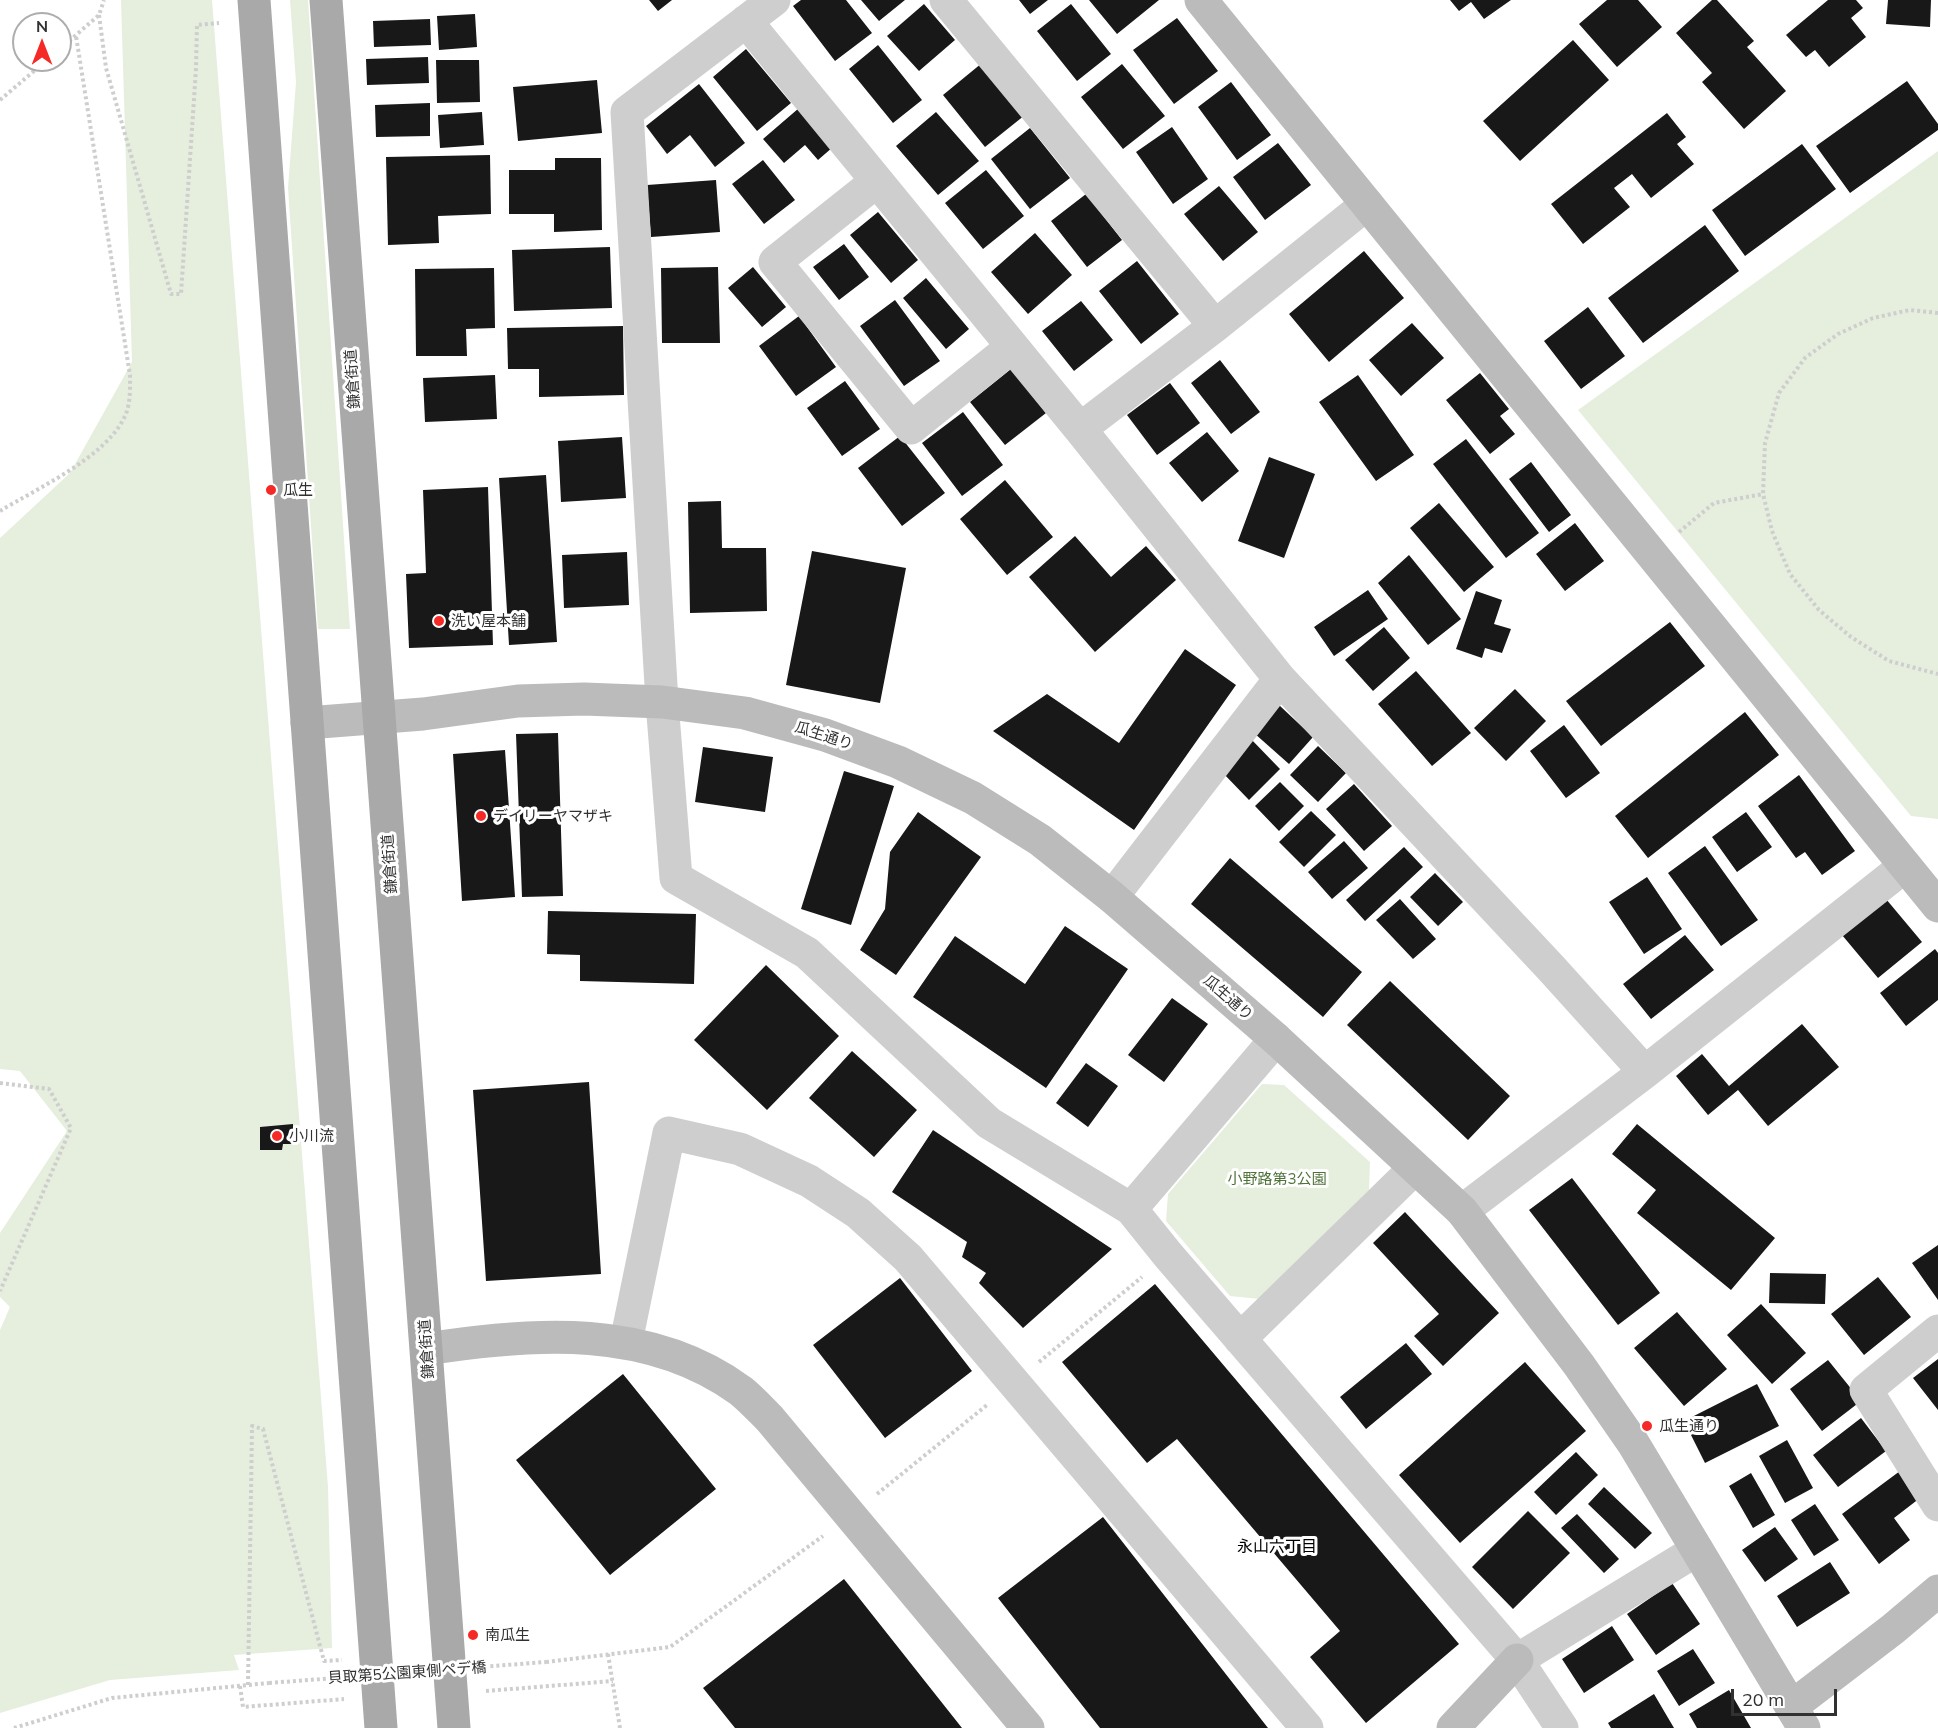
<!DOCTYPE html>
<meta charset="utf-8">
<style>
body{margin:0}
#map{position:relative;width:1938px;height:1728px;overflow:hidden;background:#fff;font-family:Mulish,sans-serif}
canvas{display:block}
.north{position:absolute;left:12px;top:12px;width:60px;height:60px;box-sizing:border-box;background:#fff;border:2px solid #adadad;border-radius:50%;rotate:0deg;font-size:16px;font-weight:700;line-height:24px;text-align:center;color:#313131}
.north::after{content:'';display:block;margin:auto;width:21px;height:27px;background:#f52926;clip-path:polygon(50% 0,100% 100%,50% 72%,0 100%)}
.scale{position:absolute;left:1731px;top:1689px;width:106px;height:27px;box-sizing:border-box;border:3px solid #313131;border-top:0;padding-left:8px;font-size:18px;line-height:21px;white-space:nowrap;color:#313131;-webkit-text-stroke:4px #fff;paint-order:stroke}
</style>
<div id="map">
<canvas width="1938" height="1728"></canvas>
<div class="north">N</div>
<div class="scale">20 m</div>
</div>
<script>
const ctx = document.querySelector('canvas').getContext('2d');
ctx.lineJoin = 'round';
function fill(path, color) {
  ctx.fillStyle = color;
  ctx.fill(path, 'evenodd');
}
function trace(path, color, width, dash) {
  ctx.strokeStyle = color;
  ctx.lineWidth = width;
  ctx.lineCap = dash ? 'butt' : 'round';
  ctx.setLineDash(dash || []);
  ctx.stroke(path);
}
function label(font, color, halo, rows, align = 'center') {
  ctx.font = font + ' Mulish,"Noto Sans JP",sans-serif';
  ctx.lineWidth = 6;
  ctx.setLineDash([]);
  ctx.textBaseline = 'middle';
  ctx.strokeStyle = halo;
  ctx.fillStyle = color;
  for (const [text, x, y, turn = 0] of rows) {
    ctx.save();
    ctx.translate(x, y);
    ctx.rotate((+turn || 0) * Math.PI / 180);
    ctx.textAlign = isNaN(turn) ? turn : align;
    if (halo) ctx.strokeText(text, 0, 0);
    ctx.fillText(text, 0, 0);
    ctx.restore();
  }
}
fill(new Path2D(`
 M121 0H212L328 1487 332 1648 234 1655 239 1670 110 1680 0 1713V1330L10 1307 0 1297V1233L67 1131 20 1071 0 1069V538L70 473 132 362Z
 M290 0H308L350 629H318L288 188 296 82Z
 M1938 151V819L1911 816 1578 410Z
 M1262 1084 1284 1085 1370 1162 1369 1190 1260 1299 1230 1296 1166 1221 1168 1194Z`), '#e6efde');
fill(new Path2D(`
 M649 0H672L658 11Z
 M801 0H846L872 33 835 61 793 6Z
 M861 0H905L879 21Z
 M1019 0H1048L1030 14Z
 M1089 0H1159L1117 34Z
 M1450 0H1511L1484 19 1471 2 1459 11Z
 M1607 0H1638L1662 27 1617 67 1579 24Z
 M1712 0H1717L1754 41 1747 47 1786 91 1744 129 1702 82 1712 73 1676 33Z
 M1828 0H1856L1863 8 1851 18 1866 37 1829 67 1815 50 1806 57 1786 35Z
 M1888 0H1931L1930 27 1886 24Z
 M924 4 955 40 919 71 887 36Z
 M1071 4 1111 54 1077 81 1037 31Z
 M475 14 477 47 439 50 437 16Z
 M1177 18 1218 71 1174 104 1133 50Z
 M430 19 431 45 374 47 373 21Z
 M1573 40 1609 80 1520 161 1483 121Z
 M878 45 922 100 893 123 849 69Z
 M746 49 791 103 757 131 713 77Z
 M428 57 429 83 367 85 366 59Z
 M436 60H479L480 102 437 103Z
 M982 63 1025 115 985 147 943 95Z
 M1122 64 1165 116 1123 149 1081 97Z
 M597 80 602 133 518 141 513 87Z
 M1907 81 1938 124V130L1850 193 1816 146Z
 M1231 82 1271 135 1237 160 1198 107Z
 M699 84 745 143 715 167 690 135 667 154 646 126Z
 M430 103V136L376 137 375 105Z
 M799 108 833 147 818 160 805 145 784 163 763 139Z
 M482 112 484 145 440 148 438 115Z
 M936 112 979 161 938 195 896 146Z
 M1667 113 1686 137 1677 144 1694 164 1651 198 1632 174 1614 188 1630 207 1583 244 1551 204Z
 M1172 127 1208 179 1173 204 1136 152Z
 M1030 128 1070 178 1030 209 991 159Z
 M1278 143 1311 185 1265 220 1233 177Z
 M1802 144 1836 189 1745 256 1712 210Z
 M490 155 491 214 438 216 439 243 388 245 386 157Z
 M555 158H601L602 230 554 232V214H509V170H555Z
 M763 160 795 200 764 224 732 184Z
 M986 170 1024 216 983 249 945 203Z
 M716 180 720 232 651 237 647 185Z
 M1219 186 1258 232 1223 261 1184 214Z
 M1086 194 1122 240 1087 267 1051 221Z
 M878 212 918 260 891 283 850 235Z
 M1705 225 1739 271 1643 343 1608 298Z
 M1035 233 1072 275 1028 314 991 272Z
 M844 244 869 277 839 300 813 267Z
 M610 247 612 308 514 311 512 250Z
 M1364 251 1404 298 1329 362 1289 314Z
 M1137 261 1179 314 1141 344 1099 291Z
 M718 267 720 343H662L661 268Z
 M753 267 786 307 762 327 728 288Z
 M494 268 495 328 466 329 467 356H416L415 269Z
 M926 278 969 329 946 349 903 298Z
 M895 300 940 361 904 386 860 326Z
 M1081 301 1113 340 1074 371 1042 331Z
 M1588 307 1625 356 1581 389 1544 341Z
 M799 316 836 367 796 396 759 346Z
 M1412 323 1444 358 1401 396 1369 360Z
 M623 326 624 395 539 397V369H508L507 328Z
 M1220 360 1260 412 1231 434 1191 383Z
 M1011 369 1046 413 1005 445 970 402Z
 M1480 373 1509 409 1500 416 1515 434 1490 454 1446 400Z
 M495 375 497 419 425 422 423 378Z
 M1358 375 1414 455 1376 481 1319 402Z
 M845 381 880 429 842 456 807 408Z
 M1170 383 1200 423 1157 455 1127 415Z
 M963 412 1003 465 962 496 922 443Z
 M1207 432 1239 471 1202 502 1169 463Z
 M900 436 945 493 902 526 858 468Z
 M622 437 626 498 561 502 558 441Z
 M1466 439 1539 533 1506 558 1433 464Z
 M1269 457 1315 474 1284 558 1238 541Z
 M1531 462 1571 515 1549 532 1509 479Z
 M546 475 557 642 509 645 499 478Z
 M1005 480 1053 537 1007 575 960 519Z
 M488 487 493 645 409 648 406 574 426 573 423 490Z
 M721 501 722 548H766L767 611 690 613 688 502Z
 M1439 503 1494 567 1464 592 1410 528Z
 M1575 523 1604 561 1565 591 1536 554Z
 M1075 536 1111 577 1146 546 1176 580 1095 652 1029 577Z
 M812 551 906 568 880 703 786 685Z
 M627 552 629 605 564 608 562 555Z
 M1409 555 1461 619 1428 645 1378 583Z
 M1368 590 1388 619 1334 656 1314 627Z
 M1476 591 1502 600 1494 624 1511 629 1502 653 1485 648 1482 658 1456 649Z
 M1670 622 1705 666 1601 746 1566 701Z
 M1384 627 1410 658 1373 691 1345 660Z
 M1185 649 1236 685 1134 830 993 731 1047 694 1119 743Z
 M1416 671 1471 733 1432 766 1378 704Z
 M1515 689 1546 721 1506 761 1474 728Z
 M1279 705 1313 737 1289 764 1254 733Z
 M1745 712 1779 755 1648 858 1615 816Z
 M1564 725 1600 773 1566 798 1530 751Z
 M558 733 563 896 522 897 516 734Z
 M1249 737 1280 769 1249 800 1222 772Z
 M1318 746 1346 773 1318 802 1290 775Z
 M703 747 773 757 765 812 695 802Z
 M505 750 515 897 462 901 453 754Z
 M844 771 894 786 851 925 801 909Z
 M1799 775 1855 851 1822 875 1805 852 1796 858 1758 806Z
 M1280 782 1304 806 1279 831 1255 806Z
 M1354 784 1392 826 1364 851 1326 809Z
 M1311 811 1336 835 1304 867 1279 842Z
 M918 812 981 857 896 975 860 950 885 909 890 852Z
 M1746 812 1772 847 1737 872 1712 837Z
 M1344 841 1368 868 1332 899 1308 872Z
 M1705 846 1758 920 1721 946 1668 873Z
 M1404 847 1423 867 1365 921 1346 900Z
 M1230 858 1362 972 1323 1017 1191 904Z
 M1435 873 1463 902 1438 926 1410 897Z
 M1647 877 1682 929 1644 954 1609 902Z
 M1400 899 1436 939 1413 959 1376 920Z
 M1886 899 1922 942 1878 978 1842 935Z
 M548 911 696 914 694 984 580 981V955L547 954Z
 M1065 926 1128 969 1046 1088 913 997 955 936 1025 984Z
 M1685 935 1714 970 1651 1019 1623 984Z
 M1935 949 1938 953V1000L1906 1026 1880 993Z
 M766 965 839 1036 767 1110 694 1040Z
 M1390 981 1510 1096 1468 1140 1347 1025Z
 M1172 998 1208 1024 1164 1082 1128 1055Z
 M1802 1024 1839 1067 1768 1126 1738 1090 1708 1115 1676 1076 1702 1054 1729 1086Z
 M852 1051 917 1110 874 1157 809 1098Z
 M1086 1063 1118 1086 1088 1127 1056 1103Z
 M589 1082 601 1274 486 1281 473 1090Z
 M293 1124V1144H283L282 1150H260V1127Z
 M1637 1124 1775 1238 1731 1290 1637 1213 1656 1190 1612 1154Z
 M933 1130 1112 1249 1023 1328 979 1283 986 1273 962 1257 967 1242 892 1192Z
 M1572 1178 1660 1293 1618 1325 1529 1210Z
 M1405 1212 1499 1313 1443 1366 1414 1336 1439 1314 1373 1243Z
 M1938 1245V1300L1912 1263Z
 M1770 1273 1826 1274 1825 1304 1769 1303Z
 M1878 1277 1911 1317 1864 1355 1831 1314Z
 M900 1278 972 1371 885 1438 813 1345Z
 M1155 1284 1459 1644 1366 1723 1310 1657 1340 1631 1177 1439 1147 1463 1062 1362Z
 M1761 1304 1806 1353 1772 1384 1727 1335Z
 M1677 1312 1727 1369 1684 1406 1634 1348Z
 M1406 1343 1432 1374 1366 1429 1340 1397Z
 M1938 1359V1410L1913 1378Z
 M1828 1360 1861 1401 1822 1431 1790 1389Z
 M1525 1362 1586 1431 1460 1543 1399 1475Z
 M623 1374 716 1489 610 1575 516 1460Z
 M1757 1384 1779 1426 1705 1463 1684 1421Z
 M1861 1418 1886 1451 1838 1487 1813 1455Z
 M1787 1440 1813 1488 1785 1503 1759 1456Z
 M1576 1452 1598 1475 1556 1515 1534 1492Z
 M1900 1471 1920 1498 1894 1518 1910 1540 1879 1564 1842 1514Z
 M1751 1473 1775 1515 1753 1528 1729 1486Z
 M1604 1487 1652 1533 1635 1549 1588 1504Z
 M1815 1504 1839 1540 1814 1556 1791 1520Z
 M1528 1511 1570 1553 1513 1609 1472 1567Z
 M1577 1514 1619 1559 1604 1573 1561 1528Z
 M1103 1517 1268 1728H1100L998 1598Z
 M1775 1527 1798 1559 1765 1582 1742 1550Z
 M1830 1562 1850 1593 1797 1627 1777 1596Z
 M844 1579 962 1728H735L703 1688Z
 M1672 1583 1700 1624 1656 1655 1627 1614Z
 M1612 1626 1634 1660 1584 1693 1562 1659Z
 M1693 1649 1715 1683 1679 1706 1657 1671Z
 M1729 1690 1751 1728H1697L1689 1714Z
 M1654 1694 1674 1728H1611L1608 1723Z`), '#181818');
trace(new Path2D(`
 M99 15 106 68 171 294H181L196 69 197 25 219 23
 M60 49 99 15 104 0
 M0 100 47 60
 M1938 313 1910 310 1873 318 1838 334 1805 358 1779 393 1765 443 1763 494 1772 531 1790 574 1819 610 1851 637 1889 661 1938 674
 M0 511C38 488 102 459 123 420 131 406 130 390 130 375L76 36
 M1679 532 1714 503 1763 494
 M0 1083 49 1089 71 1128 0 1291
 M1039 1362 1142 1277
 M877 1494 987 1405
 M608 1654 620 1728
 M546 1662 670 1647 823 1536
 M248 1685 252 1426 263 1429 324 1661 342 1660
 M240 1686 243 1707 344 1699
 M486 1691 613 1681
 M14 1728 112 1698 269 1683`), '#cecece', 4, [3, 3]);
trace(new Path2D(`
 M774 0 627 112 662 702 676 878 807 953 989 1123 1131 1209 1168 1255 1517 1660 1562 1728
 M946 0 1215 326
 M746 21 1080 429 1280 679 1551 968 1645 1072
 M877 181 775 262 911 428 1012 347
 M1080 429 1215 326 1367 204
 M1112 897 1280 679
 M1131 1209 1276 1039
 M1462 1211 1645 1072 1905 866
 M1938 1331 1866 1390 1938 1505
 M1240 1339 1415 1168
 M626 1342 669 1133 740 1149 809 1181 858 1213 908 1258 1307 1728
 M1517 1660 1697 1550`), '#cecece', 33);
trace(new Path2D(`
 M1201 0 1938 906
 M307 723 423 714 518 701 584 699 662 702 745 713 825 735 898 762 973 798 1040 840 1112 897 1276 1039 1462 1211 1579 1365 1633 1443 1804 1728
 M427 1349C533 1332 650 1324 741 1391 751 1399 761 1410 770 1419L1028 1728
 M1791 1707 1893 1629 1938 1591
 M1453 1728 1517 1660`), '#bbb', 33);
trace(new Path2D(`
 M254 0 381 1728
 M326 0 454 1728`), '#a9a9a9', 33);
trace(new Path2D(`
 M269 1683 546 1662`), '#cecece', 4, [3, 3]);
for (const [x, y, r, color] of [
 [271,490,6,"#f52926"],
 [439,621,6,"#f52926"],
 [481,816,6,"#f52926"],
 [277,1136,6,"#f52926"],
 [1647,1426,6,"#f52926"],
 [473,1635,6,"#f52926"]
]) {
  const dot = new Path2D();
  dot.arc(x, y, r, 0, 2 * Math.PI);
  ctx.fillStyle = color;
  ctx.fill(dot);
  trace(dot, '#fff', 2);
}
label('15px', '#313131', '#fff', [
 ["鎌倉街道",353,379,-94],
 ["瓜生通り",824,736,18],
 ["鎌倉街道",390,864,-94],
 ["瓜生通り",1228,998,41],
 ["鎌倉街道",427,1349,-94],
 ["貝取第5公園東側ペデ橋",407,1673,-4]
]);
label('15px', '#313131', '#fff', [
 ["瓜生",283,490],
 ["洗い屋本舗",451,621],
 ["デイリーヤマザキ",493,816],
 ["小川流",289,1136],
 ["瓜生通り",1659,1426],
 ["南瓜生",485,1635]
], 'left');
label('15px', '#4f7239', '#fff', [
 ["小野路第3公園",1277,1179]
]);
label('16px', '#000', '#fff', [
 ["永山六丁目",1277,1547]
]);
</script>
